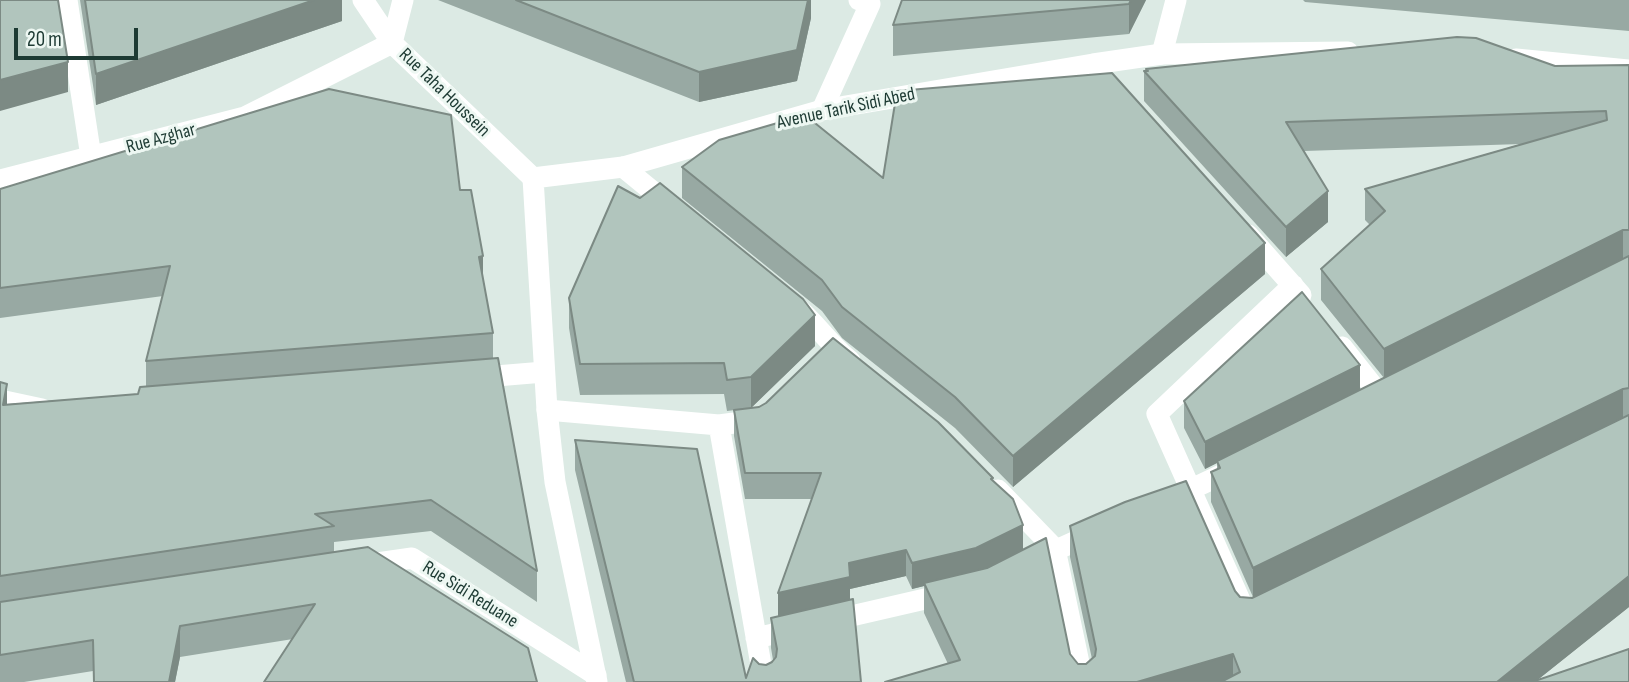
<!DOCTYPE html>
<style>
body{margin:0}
#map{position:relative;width:1629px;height:682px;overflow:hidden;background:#dceae4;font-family:"Sofia Sans Condensed",sans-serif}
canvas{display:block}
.scale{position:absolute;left:14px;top:28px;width:124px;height:32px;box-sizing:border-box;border:4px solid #1d3a33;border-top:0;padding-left:9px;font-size:21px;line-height:24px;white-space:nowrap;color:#1d3a33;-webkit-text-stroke:5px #edf7f2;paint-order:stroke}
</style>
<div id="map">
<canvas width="1629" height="682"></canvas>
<div class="scale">20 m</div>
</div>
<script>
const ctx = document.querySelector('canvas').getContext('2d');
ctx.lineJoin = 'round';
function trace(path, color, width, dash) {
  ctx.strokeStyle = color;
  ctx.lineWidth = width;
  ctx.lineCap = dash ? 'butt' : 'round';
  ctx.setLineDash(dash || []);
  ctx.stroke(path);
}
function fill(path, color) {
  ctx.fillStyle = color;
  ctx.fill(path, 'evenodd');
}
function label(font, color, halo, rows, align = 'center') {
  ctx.font = font + ' "Sofia Sans Condensed",sans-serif';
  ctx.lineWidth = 6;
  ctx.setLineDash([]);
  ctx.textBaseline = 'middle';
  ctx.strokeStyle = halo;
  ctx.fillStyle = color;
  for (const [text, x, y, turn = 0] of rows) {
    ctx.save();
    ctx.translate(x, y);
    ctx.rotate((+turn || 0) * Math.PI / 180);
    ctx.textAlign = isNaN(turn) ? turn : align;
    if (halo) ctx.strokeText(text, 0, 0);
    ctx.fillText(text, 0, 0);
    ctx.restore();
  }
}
trace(new Path2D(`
 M67 0 91 157
 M363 0 392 43 533 178
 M1162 54 1176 0
 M822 110 870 4 859 0
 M623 167 673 208
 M0 180 245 117 392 43 403 0
 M1248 235 1301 295
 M794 305C815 322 829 344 850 361
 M1342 347 1380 395
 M472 378 544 372
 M0 400 42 409
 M547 410 719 425 757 420 761 417
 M719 425 764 682
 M998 490 1055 549 1083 682
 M1164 502 1236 468
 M363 565 412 558 596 675
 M1023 565 1096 532
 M1249 614 1247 616 1157 414 1293 285
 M756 638 951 593`), '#fff', 21);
trace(new Path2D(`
 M1516 59 1629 70
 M597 682 555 482 547 410 533 178 623 167 822 110 1093 64 1162 54 1348 52`), '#fff', 21);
fill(new Path2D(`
 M80 0H342V21L96 105Z
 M438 0H811V18L797 81 699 102Z
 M902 0H1146L1129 34 893 56V25Z
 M1303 0H1629V31L1305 2Z
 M1629 65V607L1536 681 1629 682H885L948 664 924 613V586L912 589 906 576 850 589V600L861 682H626L575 470V440L746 678 759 664 766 665 772 662 773 660 771 648V618L778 616 812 499H745L734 436V410L993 481 1070 654 1078 664H1086L1092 659 1070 557V526L1235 591 1240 597H1253L1211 502V472L1217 469V463L1205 469 1184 428V401L1360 390 1384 378 1321 300V269L1370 225 1365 220V189L1521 144 1304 151 1328 222 1286 257 1144 101V71H1146V69Z
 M682 167 883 178 1265 274 1013 487 955 428 842 338 822 311 682 198Z
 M0 189 460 190 483 282 493 333V358L537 571V602L431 531 334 542V552L368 547 293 639 180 657 175 682H93V671L24 682H0V382L7 404 138 394 146 386V361L163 296 0 318Z
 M569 298 815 346 751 408 727 411 724 394 580 395 569 328Z`), '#98a9a3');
fill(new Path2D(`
 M314 0H342V21L96 105V74Z
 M808 0H811V18L797 81 699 102V72Z
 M1131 0H1146L1129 34V4Z
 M68 62V92L0 111V80Z
 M1328 191V222L1286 257V227Z
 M1623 230V260L1384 379V349Z
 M1265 243V274L1013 487V456Z
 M483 256V286L479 257Z
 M815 315V346L751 408V377Z
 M1360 365V391L1205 469V442Z
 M7 384V415L3 405Z
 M1623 389V419L1253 598V568Z
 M1023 525V551L976 575 924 583V586L912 589V563Z
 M906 550V576L850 589V603L778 620V593L849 563Z
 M1629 576V607L1535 682H1497Z
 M180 626V657L175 682H169Z
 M1233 654V682H1137Z`), '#7c8a84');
const building = new Path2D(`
 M0 0H58L68 62 0 80Z
 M85 0H314L96 74Z
 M516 0H808L797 50 699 72Z
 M902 0H1131L1129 4 893 25Z
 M1457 37 1476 38 1555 66 1629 65V230H1623L1384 349 1321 269 1385 211 1365 189 1607 120 1606 111 1286 122 1328 191 1286 227 1144 71H1148L1146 69Z
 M1112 73 1265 243 1013 456 955 397 842 307 822 280 682 167 719 140 805 115 883 178 897 91Z
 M329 89 451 115 460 190H471L483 256 479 257 493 333 146 361 170 266 0 288V189Z
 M660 183 803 299 815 315 751 377 727 380 724 363 580 364 569 298 618 186 640 198Z
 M1629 256V388L1623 389 1253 568 1211 472 1220 468 1217 461Z
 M1302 292 1360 365 1205 442 1184 401Z
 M833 338 938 422 993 478 991 479 1013 499 1023 525 976 548 912 563 906 550 849 563 850 577 778 593 821 473H745L734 410 759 407 766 403Z
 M498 358 537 571 431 500 315 514 334 526 0 576V382L7 384 3 405 138 394 140 387Z
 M1629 415V576L1497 682H1221L1240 672 1233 654 1137 682H885L960 660 924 583 987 568 1046 538 1070 654 1078 664H1086L1095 656 1096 649 1070 526 1125 502 1186 481 1235 591 1240 597 1252 598Z
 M575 440 697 449 746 678 753 658 759 664 766 665 772 662 776 657 777 649 771 618 853 599 861 682H634Z
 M368 547 528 648 537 682H264L315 604 180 626 169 682H94L93 640 0 655V602Z
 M1629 649V682H1532Z`);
fill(building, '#b1c5bd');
trace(building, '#7c8a84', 2);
label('19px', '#1d3a33', '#edf7f2', [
 ["Rue Taha Houssein",444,93,44],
 ["Avenue Tarik Sidi Abed",846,109,-12],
 ["Rue Azghar",161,139,-15],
 ["Rue Sidi Reduane",470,595,32]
]);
</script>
